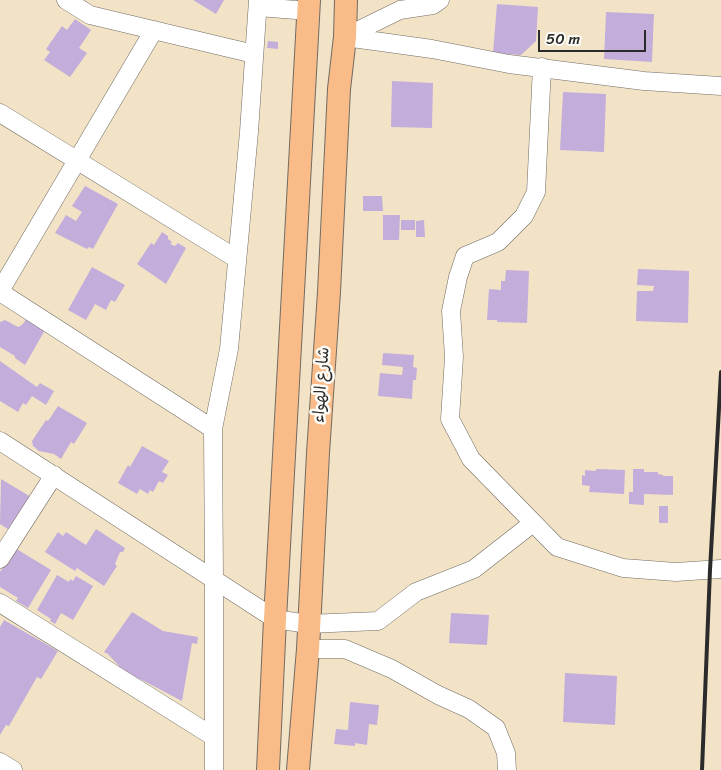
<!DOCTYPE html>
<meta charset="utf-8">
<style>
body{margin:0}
#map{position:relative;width:721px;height:770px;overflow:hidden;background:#f2e3c7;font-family:Sriracha,sans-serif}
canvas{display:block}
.scale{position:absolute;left:538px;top:30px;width:108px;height:22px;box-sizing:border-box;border:2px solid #2b2b2b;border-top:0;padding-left:6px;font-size:15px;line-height:18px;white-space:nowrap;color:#2b2b2b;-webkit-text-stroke:4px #fdfcf7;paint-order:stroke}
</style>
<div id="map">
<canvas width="721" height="770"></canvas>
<div class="scale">50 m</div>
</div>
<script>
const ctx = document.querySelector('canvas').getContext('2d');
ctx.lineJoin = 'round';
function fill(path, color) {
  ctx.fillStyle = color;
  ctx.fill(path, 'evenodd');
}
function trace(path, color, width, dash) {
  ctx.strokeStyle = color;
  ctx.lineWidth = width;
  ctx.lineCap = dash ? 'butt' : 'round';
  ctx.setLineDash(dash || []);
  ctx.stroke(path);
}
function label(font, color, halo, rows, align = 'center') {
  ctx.font = font + ' Sriracha,"Playpen Sans Arabic",sans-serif';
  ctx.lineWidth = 5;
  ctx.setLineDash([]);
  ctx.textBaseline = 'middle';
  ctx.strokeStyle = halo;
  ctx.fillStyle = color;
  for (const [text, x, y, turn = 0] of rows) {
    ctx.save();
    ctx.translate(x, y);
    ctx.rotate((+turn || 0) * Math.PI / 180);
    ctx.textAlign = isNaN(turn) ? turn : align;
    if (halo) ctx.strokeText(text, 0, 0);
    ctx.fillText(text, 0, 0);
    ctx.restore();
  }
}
fill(new Path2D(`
 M193 0H224L216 14Z
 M497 4 538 7 536 41 521 55 493 53Z
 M606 12 654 14 652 62 604 59Z
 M75 19 91 30 79 48 87 53 70 77 44 60 50 52 46 49 62 26 67 30Z
 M268 41 278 42V49L267 48Z
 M392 81 433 83 432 128 391 127Z
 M563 92 606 94 604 152 560 150Z
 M85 186 118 204 93 249 89 247 87 249 55 233 66 215 76 221 82 212 72 206Z
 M363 196H382L383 211H363Z
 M383 215H400L399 240H383Z
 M401 220H415V230H401Z
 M424 220 425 237H416V221Z
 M162 232 168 236V239L172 242 170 244 175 246 178 243 186 248 166 284 137 264 151 243 154 245Z
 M92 267 125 285 115 302 111 300 106 310 95 304 86 320 68 310Z
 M638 269 689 271 688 323 636 321 637 291H653L654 286 637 285Z
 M506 270 529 271 527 323 497 322V320H487L489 289 501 290V281H505Z
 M26 313 49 323 25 365 15 358V356L0 347V322L5 320 18 327 22 325 25 321Z
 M383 353 414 355 413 367 417 368 416 380H413L412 399 378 396 380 373 402 375 403 367 382 365Z
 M0 361 37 387 40 383 54 391 46 405 32 396 26 405 23 403 18 412 0 401Z
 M58 406 87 423 74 444 71 442 61 459 54 454 39 451 33 446 32 441 46 420 48 421Z
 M142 446 169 461 162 472 168 475 163 483 159 481 153 492 150 490 148 494 140 489 137 494 118 483 128 465 130 467Z
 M596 469 625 470 624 494 589 492 590 486 582 485V475L585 476V470L596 471Z
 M633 469H644V472H658V474L663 475V476H673V495L644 494V505L629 504V492H633Z
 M1 479 31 497 11 531 0 524Z
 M659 506H668V523H659Z
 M96 529 125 548 123 552H120L115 564 117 566 104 586 77 568 75 571 45 552 58 532 63 536 66 532 86 545Z
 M15 548 51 570 28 608 16 601 18 598 0 587V572Z
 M57 575 69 582 70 579 73 581 76 576 93 586 73 620 61 613 55 624 50 621 51 619 37 610Z
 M132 612 163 631 198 637 197 644 192 643 182 701 140 679 137 683 116 669 119 666 108 654 104 652Z
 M451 613 489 615 487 645 449 643Z
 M4 620 58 651 41 679 37 677 9 726 6 725 0 735V627Z
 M565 673 617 676 615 725 563 722Z
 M350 702 379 705 377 725 369 724 367 745 355 743V746L334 744 336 729 348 730Z`), '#c3addb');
const minor = new Path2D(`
 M66 0 90 15 254 54
 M258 7 309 11
 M345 37 432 49 509 64 644 81 721 86
 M345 37 400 10 433 5 440 0
 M542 67 536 192 524 216 498 242 465 256 458 277 451 311 454 357 450 419 471 459 557 547 623 568 676 572 721 569
 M0 113 237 259
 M0 291 154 30
 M0 292 213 429
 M0 441 275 619 308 624 378 621 416 592 474 569 533 523
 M0 559 54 475
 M0 603 214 737
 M308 649H345L392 669 438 695 469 709 496 728 506 753 507 770
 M0 762 13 770
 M214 770V580L213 429 229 349 249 132 258 0`);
const major = new Path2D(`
 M268 770 275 619 309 0
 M298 770 308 649 318 453 329 292 339 89 345 37 346 0`);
trace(minor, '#716b62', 19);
trace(major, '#716b62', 24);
trace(minor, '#fff', 18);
trace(major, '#f9bc89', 22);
trace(new Path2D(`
 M702 770 710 570 721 372`), '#2b2b2b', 4);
label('16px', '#2b2b2b', '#fdfcf7', [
 ["شارع الهواء",322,385,-86]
]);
</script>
